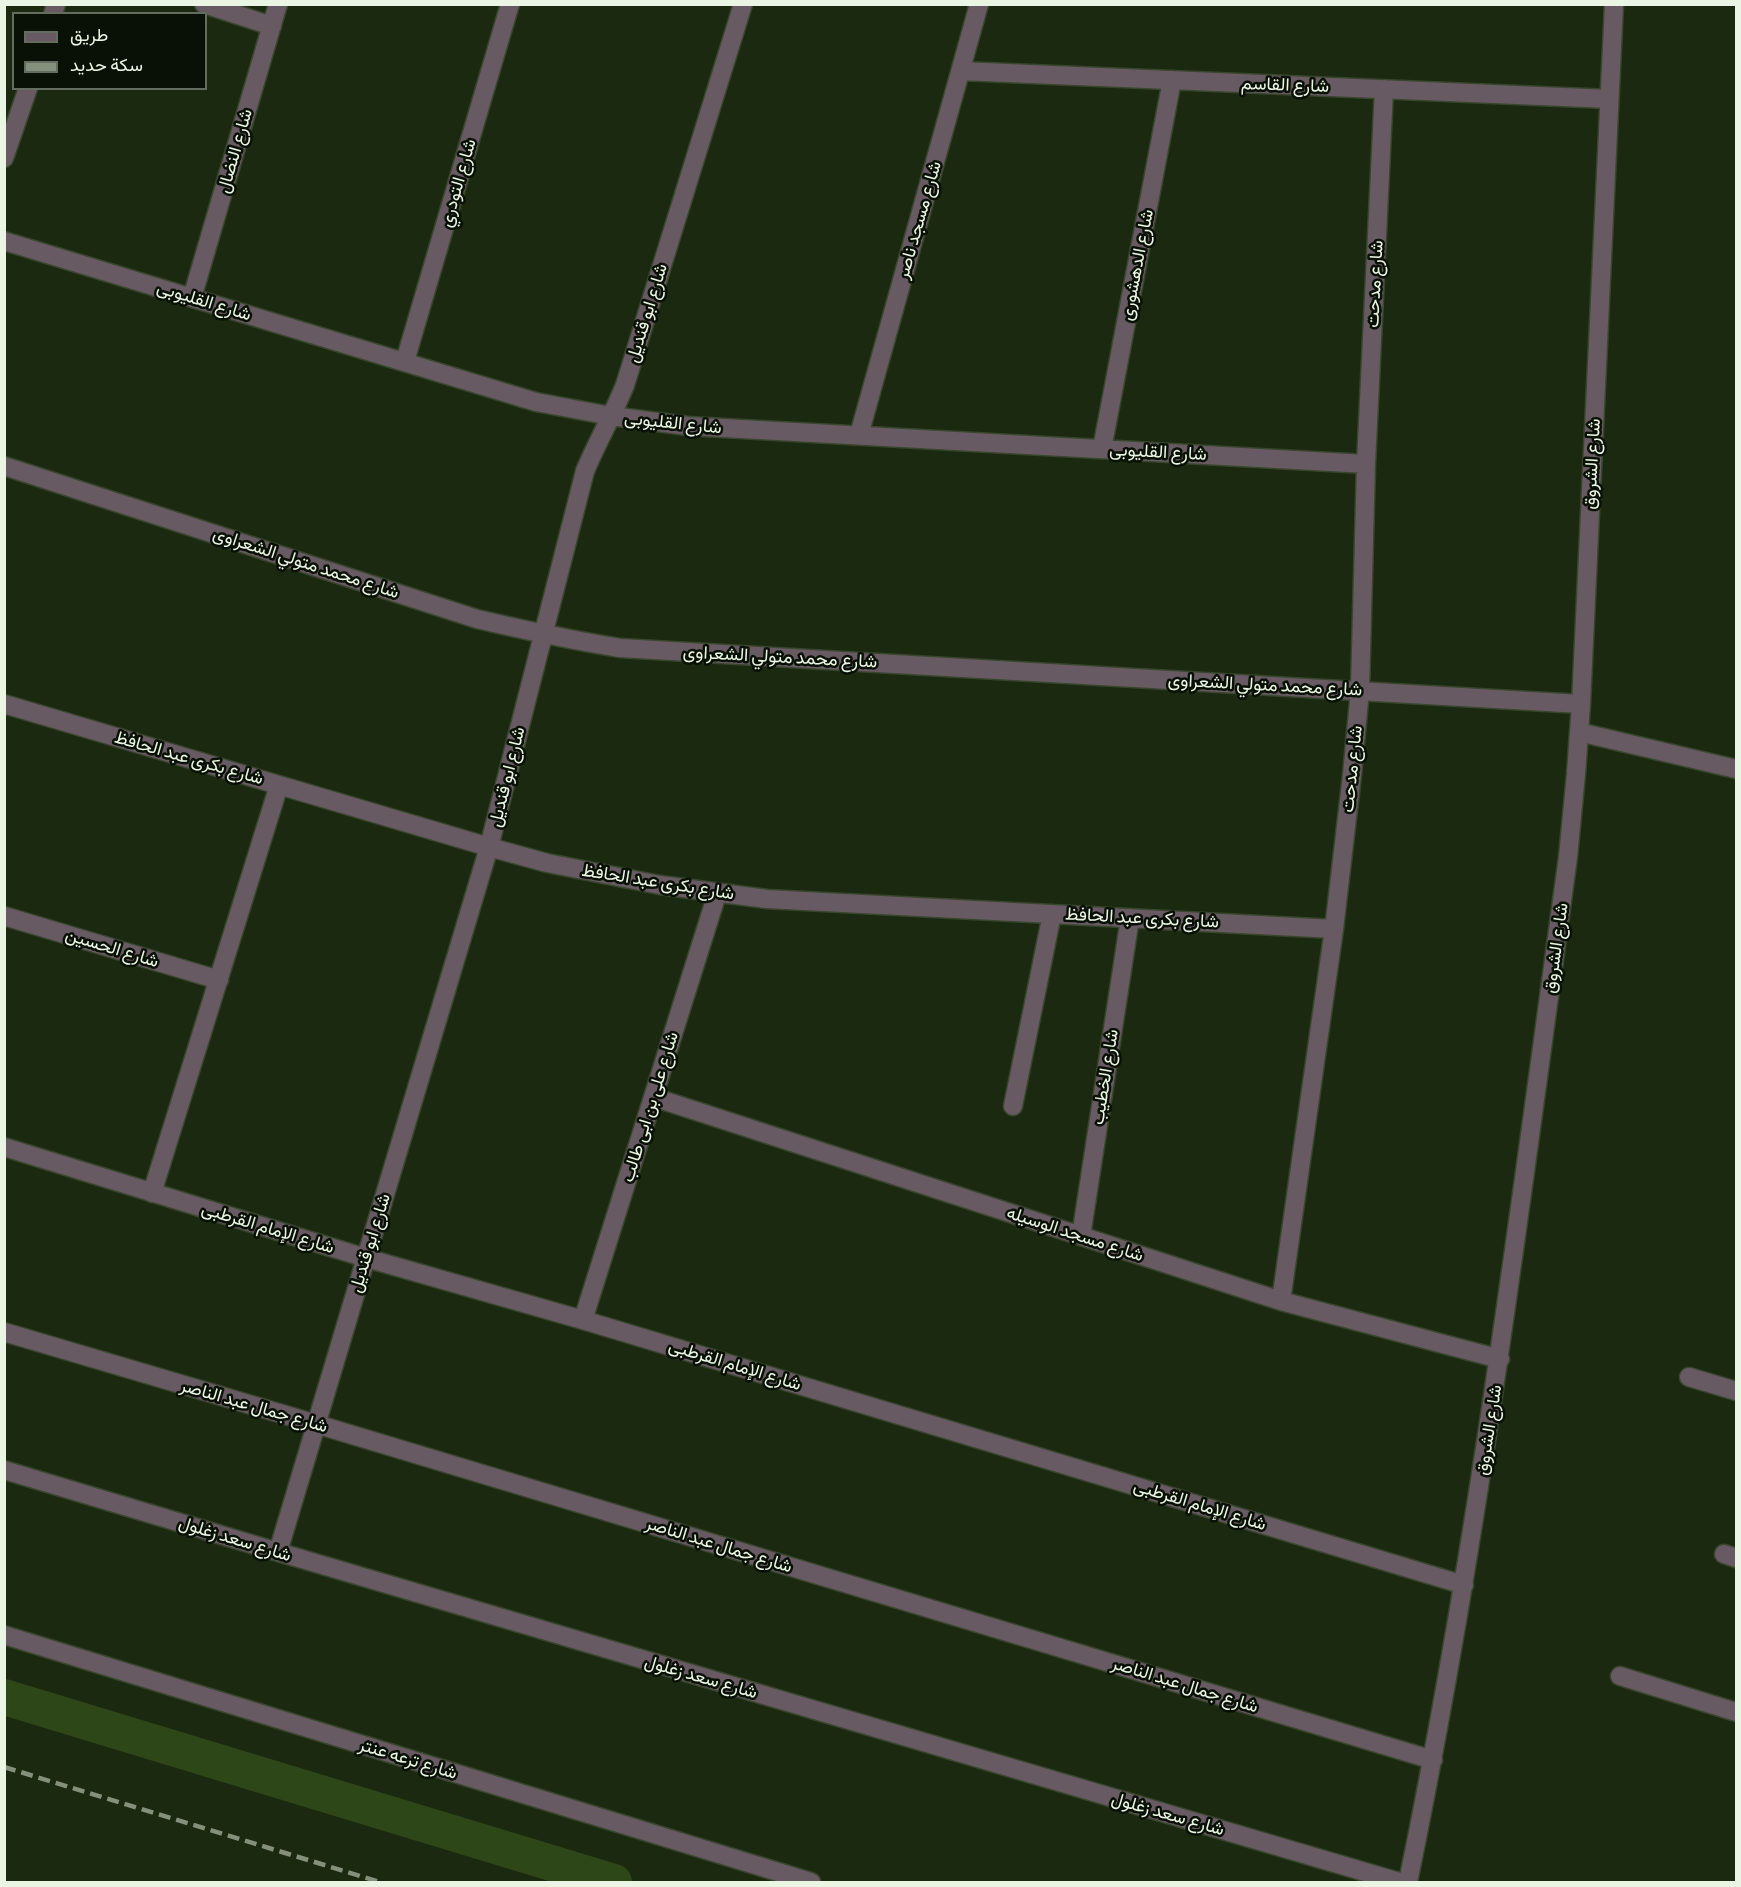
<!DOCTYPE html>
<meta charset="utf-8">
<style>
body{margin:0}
#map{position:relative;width:1741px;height:1887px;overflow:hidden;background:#1b2910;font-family:"Crimson Pro",Vazirmatn,serif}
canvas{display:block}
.frame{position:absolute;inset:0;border:6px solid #ebf5e4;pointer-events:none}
.legend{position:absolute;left:12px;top:12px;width:195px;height:78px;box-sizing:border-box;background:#091005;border:2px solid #636c5e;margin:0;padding:8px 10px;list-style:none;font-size:18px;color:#ebf5e4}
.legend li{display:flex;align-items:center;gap:12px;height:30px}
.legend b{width:30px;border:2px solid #636c5e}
</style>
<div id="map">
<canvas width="1741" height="1887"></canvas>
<div class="frame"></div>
<ul class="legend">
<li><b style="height:8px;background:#685a62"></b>طريق</li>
<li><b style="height:8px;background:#84907b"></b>سكة حديد</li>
</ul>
</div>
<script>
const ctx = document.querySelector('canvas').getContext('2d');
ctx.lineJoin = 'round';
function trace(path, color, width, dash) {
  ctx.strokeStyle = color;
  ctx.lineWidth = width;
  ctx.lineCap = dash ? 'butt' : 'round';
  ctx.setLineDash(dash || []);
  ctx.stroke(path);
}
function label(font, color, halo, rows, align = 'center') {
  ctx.font = font + ' "Crimson Pro",Vazirmatn,serif';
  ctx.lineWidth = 5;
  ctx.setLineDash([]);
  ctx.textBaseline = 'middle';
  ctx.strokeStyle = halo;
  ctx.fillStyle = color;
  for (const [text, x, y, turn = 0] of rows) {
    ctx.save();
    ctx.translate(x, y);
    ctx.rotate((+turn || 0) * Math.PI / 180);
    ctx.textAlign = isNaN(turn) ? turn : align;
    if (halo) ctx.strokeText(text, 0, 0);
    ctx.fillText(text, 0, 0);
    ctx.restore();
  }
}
trace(new Path2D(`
 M4 1697 614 1882`), '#2e4719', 36);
const street = new Path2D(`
 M204 4 272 26
 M53 14 56 4
 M961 71 1609 99
 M4 158 28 88
 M4 241 536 402 611 416 688 426 1366 464
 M192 298 278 4
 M405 361 510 4
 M859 435 979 4
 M1102 449 1172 80
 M4 466 477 619C524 630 571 640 620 648L1581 704
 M4 704 489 847 547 863 660 885 767 899 1334 929
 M1579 732 1736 769
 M4 916 219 980
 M653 1097 1281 1301 1500 1359
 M1013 1106 1052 914
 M4 1147 366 1258 583 1320 1464 1585
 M152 1193 279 785
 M1081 1236 1130 918
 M1281 1301 1334 929 1352 775 1360 690 1366 464 1384 89
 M583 1320 717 894
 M4 1332 316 1424 1433 1760
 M1689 1377 1736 1391
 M4 1470 278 1552 1399 1882
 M278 1552 489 847 585 471C597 442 613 415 625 385L743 4
 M1724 1554 1736 1558
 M4 1635 811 1882
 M1620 1676 1736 1712
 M1408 1882C1478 1543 1521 1200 1568 857L1576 774 1581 704 1614 4`);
trace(street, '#38462e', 21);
trace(street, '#685a62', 18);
trace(new Path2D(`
 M4 1767 380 1882`), '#84907b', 4.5, [12, 6]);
label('18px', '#ebf5e4', '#091005', [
 ["شارع القاسم",1285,85,2],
 ["شارع النضال",235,151,-74],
 ["شارع التودري",458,183,-74],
 ["شارع مسجد ناصر",919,220,-74],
 ["شارع الدهشورى",1137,265,-79],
 ["شارع مدحت",1375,284,-87],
 ["شارع القليوبى",204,301,17],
 ["شارع ابو قنديل",647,313,-73],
 ["شارع القليوبى",673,423,6],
 ["شارع القليوبى",1158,452,3],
 ["شارع الشروق",1592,464,-87],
 ["شارع محمد متولي الشعراوى",306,563,18],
 ["شارع محمد متولي الشعراوى",780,657,3],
 ["شارع محمد متولي الشعراوى",1265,685,3],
 ["شارع بكرى عبد الحافظ",189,758,16],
 ["شارع مدحت",1352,769,-84],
 ["شارع ابو قنديل",507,777,-76],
 ["شارع بكرى عبد الحافظ",658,882,9],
 ["شارع بكرى عبد الحافظ",1142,918,3],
 ["شارع الحسين",112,948,17],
 ["شارع الشروق",1556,948,-82],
 ["شارع الخطيب",1105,1077,-81],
 ["شارع على بن ابى طالب",650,1107,-73],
 ["شارع الإمام القرطبى",268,1228,17],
 ["شارع مسجد الوسيله",1075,1234,18],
 ["شارع ابو قنديل",370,1243,-73],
 ["شارع الإمام القرطبى",735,1365,17],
 ["شارع جمال عبد الناصر",254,1406,16],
 ["شارع الشروق",1489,1430,-81],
 ["شارع الإمام القرطبى",1200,1505,17],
 ["شارع سعد زغلول",235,1539,17],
 ["شارع جمال عبد الناصر",719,1545,17],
 ["شارع سعد زغلول",701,1677,16],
 ["شارع جمال عبد الناصر",1185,1685,17],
 ["شارع ترعه عنتر",408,1759,17],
 ["شارع سعد زغلول",1168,1814,16]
]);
</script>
